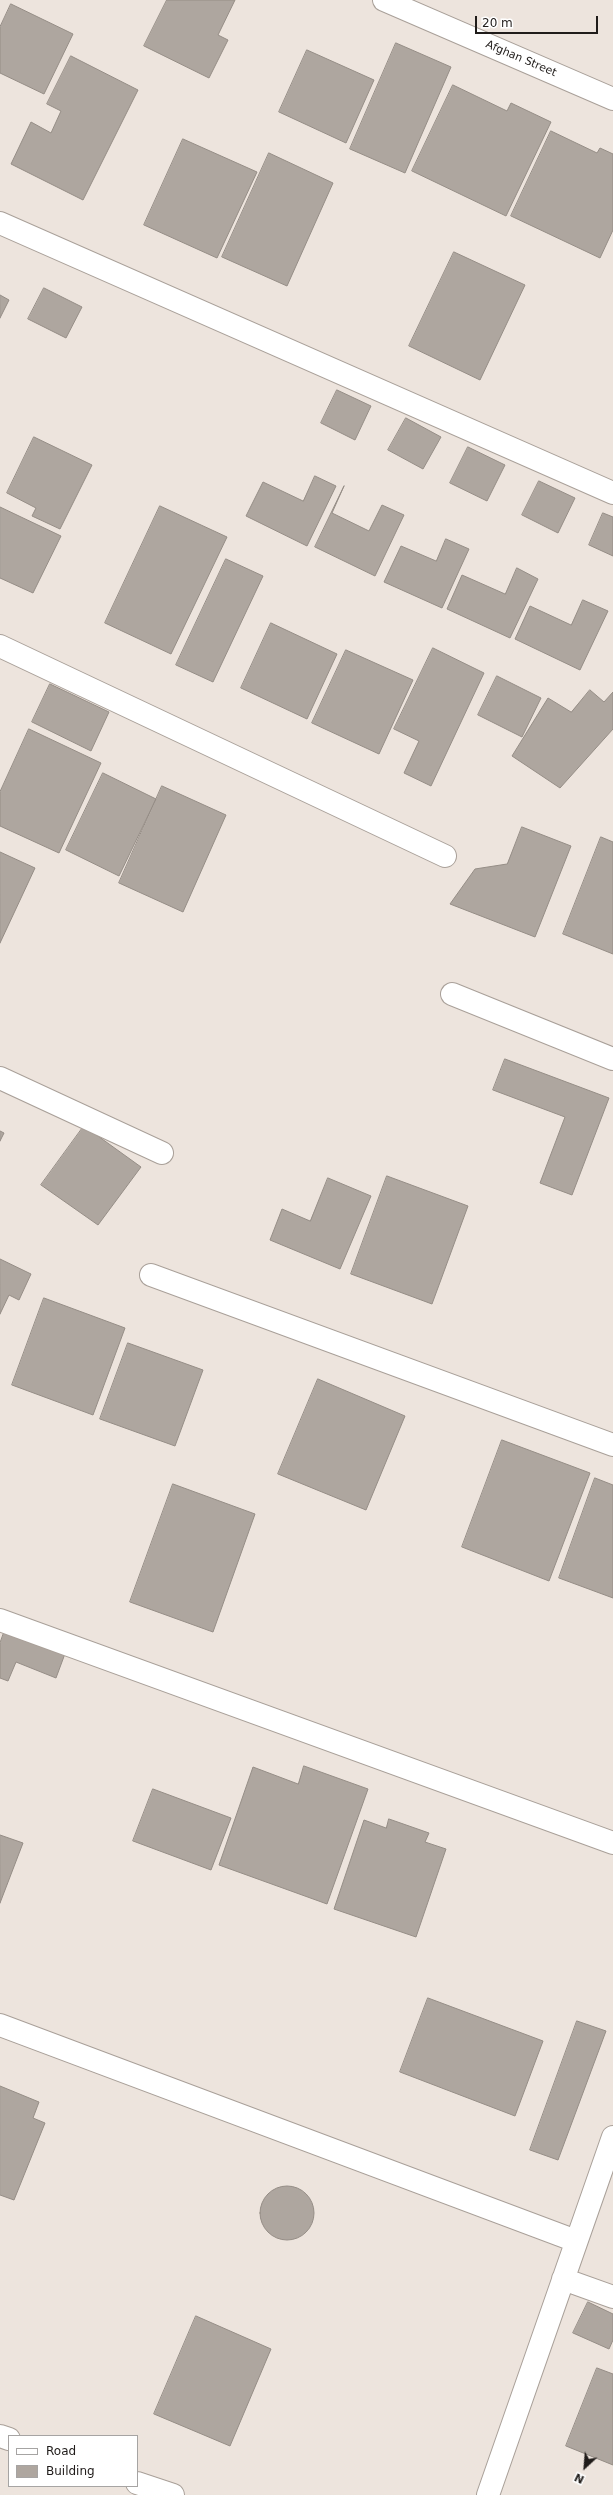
<!DOCTYPE html>
<style>
body{margin:0}
#map{position:relative;width:613px;height:2495px;overflow:hidden;background:#ede4dd;font-family:"DejaVu Sans",sans-serif}
canvas{display:block}
.legend{position:absolute;left:8px;top:2435px;width:130px;height:52px;box-sizing:border-box;background:#fff;border:1px solid #a6a4a3;margin:0;padding:5px 7px;list-style:none;font-size:12px;color:#201c1a}
.legend li{display:flex;align-items:center;gap:8px;height:20px}
.legend b{width:20px;border:1px solid #a6a4a3}
.north{position:absolute;left:565px;top:2447px;width:40px;height:40px;-webkit-text-stroke:3px #fff;paint-order:stroke;rotate:206deg;font-size:11px;font-weight:700;line-height:16px;text-align:center;color:#201c1a}
.north::after{content:'';display:block;margin:auto;width:14px;height:18px;background:#201c1a;clip-path:polygon(50% 0,100% 100%,50% 72%,0 100%)}
.scale{position:absolute;left:475px;top:16px;width:123px;height:18px;box-sizing:border-box;border:2px solid #201c1a;border-top:0;padding-left:5px;font-size:12px;line-height:14px;white-space:nowrap;color:#201c1a;-webkit-text-stroke:3px #fff;paint-order:stroke}
</style>
<div id="map">
<canvas width="613" height="2495"></canvas>
<ul class="legend">
<li><b style="height:5px;background:#fff"></b>Road</li>
<li><b style="height:11px;background:#aea69f"></b>Building</li>
</ul>
<div class="north">N</div>
<div class="scale">20 m</div>
</div>
<script>
const ctx = document.querySelector('canvas').getContext('2d');
ctx.lineJoin = 'round';
function fill(path, color) {
  ctx.fillStyle = color;
  ctx.fill(path, 'evenodd');
}
function trace(path, color, width, dash) {
  ctx.strokeStyle = color;
  ctx.lineWidth = width;
  ctx.lineCap = dash ? 'butt' : 'round';
  ctx.setLineDash(dash || []);
  ctx.stroke(path);
}
function label(font, color, halo, rows, align = 'center') {
  ctx.font = font + ' "DejaVu Sans",sans-serif';
  ctx.lineWidth = 3.5;
  ctx.setLineDash([]);
  ctx.textBaseline = 'middle';
  ctx.strokeStyle = halo;
  ctx.fillStyle = color;
  for (const [text, x, y, turn = 0] of rows) {
    ctx.save();
    ctx.translate(x, y);
    ctx.rotate((+turn || 0) * Math.PI / 180);
    ctx.textAlign = isNaN(turn) ? turn : align;
    if (halo) ctx.strokeText(text, 0, 0);
    ctx.fillText(text, 0, 0);
    ctx.restore();
  }
}
const building = new Path2D(`
 M167 0H235L218 35 228 40 209 78 144 46Z
 M11 4 73 34 44 94 0 73V27Z
 M396 43 451 67 405 173 350 149Z
 M307 50 374 80 346 143 279 112Z
 M71 56 138 90 83 200 11 164 31 122 51 133 61 111 47 104Z
 M453 85 507 111 511 103 551 122 506 216 412 171Z
 M551 131 597 153 600 148 613 154V230L600 258 511 216Z
 M183 139 257 172 217 258 144 225Z
 M269 153 333 183 287 286 222 257Z
 M454 252 525 285 480 380 409 346Z
 M44 288 82 307 66 338 28 319Z
 M0 295 9 300 0 318Z
 M337 390 371 406 355 440 321 423Z
 M406 418 441 437 423 469 388 450Z
 M34 437 92 465 60 529 32 516 36 508 7 493Z
 M468 447 505 465 487 501 450 483Z
 M315 476 336 486 307 546 246 516 263 482 303 501Z
 M539 481 575 498 558 533 522 515Z
 M344 486 332 513 369 531 382 505 404 515 375 576 315 547Z
 M160 506 227 537 171 654 105 623Z
 M0 507 61 536 33 593 0 578Z
 M603 513 613 517V556L589 545Z
 M446 539 469 549 442 608 384 582 401 546 436 561Z
 M226 559 263 576 213 682 176 665Z
 M517 568 538 579 510 638 447 609 462 575 505 594Z
 M583 600 608 611 580 670 515 639 530 606 571 625Z
 M271 623 337 654 307 719 241 688Z
 M433 648 484 673 431 786 404 773 419 741 394 729Z
 M346 650 413 680 379 754 312 723Z
 M497 676 541 698 522 737 478 715Z
 M50 684 109 712 91 751 32 722Z
 M590 690 604 702 613 692V729L560 788 512 756 548 698 571 712Z
 M29 729 101 763 59 853 0 826V792Z
 M103 773 156 799 119 876 66 850Z
 M162 786 226 815 183 912 119 883Z
 M522 827 571 846 535 937 450 904 475 869 507 864Z
 M601 837 613 842V954L563 934Z
 M0 852 35 868 0 943Z
 M505 1059 609 1098 572 1195 540 1183 565 1117 493 1090Z
 M84 1126 141 1167 98 1225 41 1185Z
 M0 1131 4 1133 0 1141Z
 M387 1176 468 1206 432 1304 351 1274Z
 M328 1178 371 1196 340 1269 270 1240 282 1209 310 1221Z
 M0 1259 31 1274 19 1300 9 1295 0 1314Z
 M44 1298 125 1328 93 1415 12 1385Z
 M128 1343 203 1370 175 1446 100 1419Z
 M318 1379 405 1416 366 1510 278 1474Z
 M502 1440 590 1473 549 1581 462 1547Z
 M595 1478 613 1485V1598L559 1578Z
 M173 1484 255 1514 213 1632 130 1602Z
 M6 1627 66 1651 56 1678 16 1662 8 1681 0 1678V1643Z
 M304 1766 368 1789 327 1904 219 1865 253 1767 298 1784Z
 M153 1789 231 1818 211 1870 133 1841Z
 M389 1819 429 1833 425 1842 446 1849 416 1937 334 1909 364 1820 386 1828Z
 M0 1835 23 1843 0 1903Z
 M428 1998 543 2041 515 2116 400 2072Z
 M577 2021 606 2031 558 2160 530 2150Z
 M0 2086 39 2102 33 2118 45 2123 14 2200 0 2195Z
 M260 2213a27 27 0 1 1 54 0a27 27 0 1 1-54 0Z
 M588 2302 613 2314V2340L609 2349 573 2333Z
 M196 2316 271 2349 230 2446 154 2414Z
 M597 2368 613 2374V2465L566 2446Z`);
fill(building, '#aea69f');
trace(building, '#958d86', 1);
const minor = new Path2D(`
 M384 0 613 99
 M0 223 613 493
 M0 646 445 856
 M452 994 613 1059
 M0 1078 162 1153
 M151 1275 613 1445
 M0 1620 613 1843
 M0 2025 576 2241
 M563 2279 613 2297
 M0 2436 9 2439
 M137 2483 173 2495
 M488 2495 613 2137`);
trace(minor, '#a9a099', 24);
trace(minor, '#fff', 22);
label('11px', '#201c1a', '#fff', [
 ["Afghan Street",521,59,23]
]);
</script>
